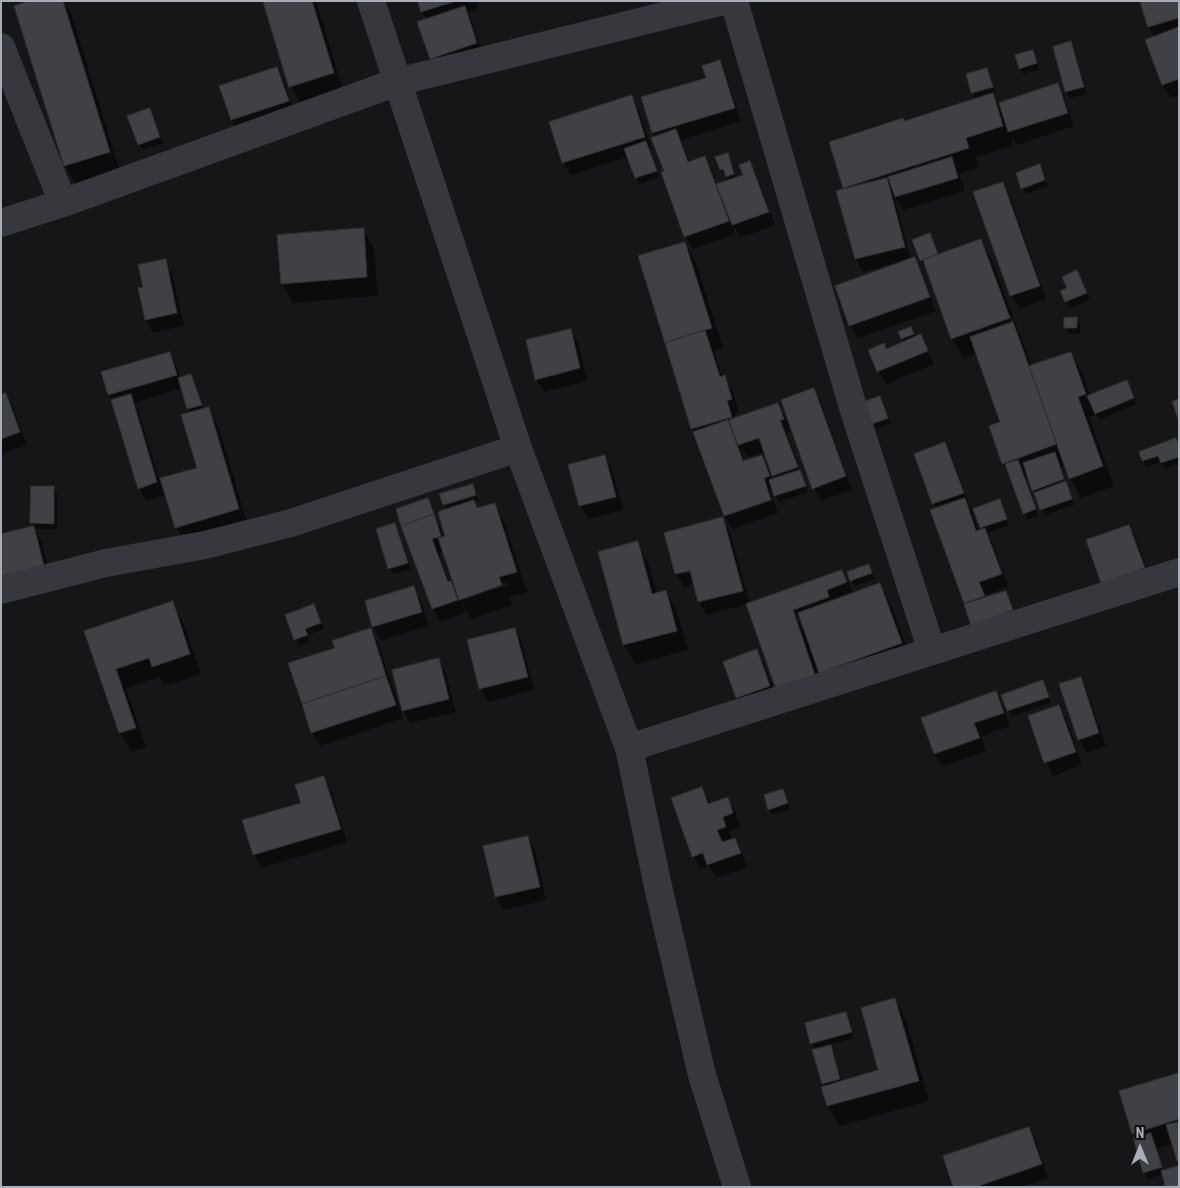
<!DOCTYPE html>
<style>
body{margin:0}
#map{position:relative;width:1180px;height:1188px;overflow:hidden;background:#161618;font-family:"Roboto Condensed",sans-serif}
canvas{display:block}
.frame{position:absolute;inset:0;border:2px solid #a8adb8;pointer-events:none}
.north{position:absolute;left:1115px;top:1123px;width:50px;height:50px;-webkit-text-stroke:4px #111113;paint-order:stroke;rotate:0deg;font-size:14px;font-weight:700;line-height:20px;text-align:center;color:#a8adb8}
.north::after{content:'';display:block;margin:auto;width:18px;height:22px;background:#a8adb8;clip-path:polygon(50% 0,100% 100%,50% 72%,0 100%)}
</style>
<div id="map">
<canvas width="1180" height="1188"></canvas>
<div class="frame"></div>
<div class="north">N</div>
</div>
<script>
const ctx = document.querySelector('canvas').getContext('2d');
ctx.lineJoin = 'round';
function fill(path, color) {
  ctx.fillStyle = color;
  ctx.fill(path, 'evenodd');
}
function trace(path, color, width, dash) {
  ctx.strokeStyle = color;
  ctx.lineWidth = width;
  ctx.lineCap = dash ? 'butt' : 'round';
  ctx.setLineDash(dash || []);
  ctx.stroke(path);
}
fill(new Path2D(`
 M33 1H64L71 13 120 171 76 185 65 165Z
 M264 1H316L344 93 302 106 291 86Z
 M419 1H476L478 10 467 13 472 21 483 56 439 71 431 58 427 20 422 11Z
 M1141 1H1179V95L1171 98 1163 85 1147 40 1155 37 1149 27Z
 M1071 43 1074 49 1087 94 1070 98 1066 92 1054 48Z
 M1033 52 1039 70 1023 74 1020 68Z
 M719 62 726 75 741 121 681 140 690 163 704 158 712 171 717 185 729 181 721 169 727 155 736 178 744 175 750 163 757 176 775 225 740 238 734 227 733 228 735 234 693 249 686 236 662 173 665 172 642 98 707 79Z
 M277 69 284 82 295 114 239 133 232 120Z
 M1058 85 1065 98 1074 126 1017 145 1010 134 1013 146 976 157 979 167 959 174 965 191 903 210 894 196 911 260 915 259 922 272 936 311 858 338 850 325 894 266V264L863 272 856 259 845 187 904 123 976 100 973 94 994 88 995 94 992 95 1002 112Z
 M632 97 639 110 652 150 649 151 659 177 639 184 628 157 571 175 563 162Z
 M150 109 163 143 142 150 139 144Z
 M1040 166 1048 186 1026 194 1022 188Z
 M1002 183 1010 196 1046 299 1019 309 1012 296 975 193Z
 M363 230 374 249 378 296 293 303 282 283Z
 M930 234 939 256 981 241 992 260 1032 367 1070 353 1082 373 1090 396 1130 387 1136 404 1099 420 1096 414 1089 417 1114 486 1081 498 1070 478 1065 465 1060 467 1074 505 1045 515 1029 478 1025 479 1038 516 1027 520 1010 474 1003 463 1001 422 977 354 963 358 952 339 926 266H924L921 260ZM1008 312 1015 324H1012L1006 313Z
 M685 243 696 263 723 348 714 351 722 377H724L732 390 739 412 734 414 735 419 778 404 785 417 791 432 787 433 808 492 779 502 773 490 770 492 778 513 732 529 725 516 692 429ZM741 447 747 457 765 451 776 480H773L771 473 761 456 745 462 740 448Z
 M165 261 172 274 184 326 153 333 146 320 144 288Z
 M1080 278 1090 299 1070 308 1062 291 1068 288Z
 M1076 318 1080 325V334H1069L1066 328Z
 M911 328 916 338 920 336 934 364 886 384 879 371 886 350 904 342 899 333Z
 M570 330 578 343 587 381 544 392 536 379Z
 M170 354 177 367 180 378 191 375 204 410 208 408 219 428 249 529 188 547 176 527 198 469 191 413 182 388 134 403 138 409 164 496 146 501 139 488 113 403 109 395Z
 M813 390 821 403 852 490 821 501 814 488Z
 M6 394 13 407 27 445 1 454V396Z
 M889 419 891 424 876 429 874 424Z
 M945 444 952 457 979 531 982 530 981 528 1000 501 1009 525 987 533 992 542 1008 587 986 595 987 598 1006 593 1016 617 976 631 965 603 936 509 916 454Z
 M1179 445V464L1165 469 1161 462 1147 467 1143 461 1140 452Z
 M605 456 612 469 623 510 588 519 581 506 570 466Z
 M54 487 57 494V529H35L41 540 52 583 1 595 34 527 32 523Z
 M477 496 479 501 474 502 478 509 494 504 505 524 527 592 509 597 512 605 471 619 463 605 462 606 465 613 440 622 433 609 397 510 428 500 444 538 447 537V510L445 506ZM444 551 457 590 456 591 450 583 439 553ZM508 582 509 585 462 600V597Z
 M722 519 730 532 750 604 842 571 854 594 880 585 891 605 913 663 831 692 818 668H816L827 698 747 604 707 615 699 602 695 584 684 587 676 574 666 534ZM793 608 805 629 807 634 806 635 791 609Z
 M394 524 411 569 393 574 390 568Z
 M1129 526 1136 539 1152 582 1110 596Z
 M637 543 648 562 657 594 666 591 677 611 688 650 635 664 624 645 599 553Z
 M869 566 875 579 855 586 852 580Z
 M414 588 421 601 429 626 381 640 373 627Z
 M172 603 183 622 201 674 164 686 159 677 126 688 146 747 131 752 120 733 86 631Z
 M314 606 324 629 308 635 310 642 299 646 286 616Z
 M370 630 378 643 403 718 320 746 312 733 290 664 336 649Z
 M515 630 522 643 534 690 488 702 481 689 469 641Z
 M757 651 764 664 777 699 744 711 737 698Z
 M439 659 446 673 456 712 410 723 403 710Z
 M1080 678 1087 691 1106 746 1087 753 1079 740 1061 685Z
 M1042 681 1051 703 1012 716 1008 710Z
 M996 693 1003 706 1010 726 981 736 986 751 942 767 935 754 922 719Z
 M1059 706 1066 719 1082 765 1053 776 1046 762 1029 717Z
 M324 778 331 791 347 842 262 868 254 855 244 821 302 804Z
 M702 788 710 804 727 798 735 811 740 827 729 831 732 840 735 839 742 852 747 867 716 878 709 866 700 869 693 856Z
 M782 790 791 809 773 815 769 809Z
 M527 837 535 850 546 900 503 910 496 896Z
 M895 1000 906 1019 929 1101 840 1126 828 1106 823 1088 825 1087 816 1051 812 1043 845 1013 849 1019 854 1038 829 1045 834 1053 842 1082 880 1071Z
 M1179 1074V1161L1173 1144 1157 1149 1167 1186 1163 1174 1148 1179 1145 1172 1136 1139 1133 1133Z
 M1029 1128 1036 1141 1048 1178 1021 1187H955Z`), '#0007');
const building = new Path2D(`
 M29 1H63L110 152 64 166 14 6Z
 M263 1H312L334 73 289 87Z
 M418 1H456L421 12Z
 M1140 1H1179V18L1148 27Z
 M465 6 477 43 430 59 417 22Z
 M1179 27V79L1162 85 1145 40Z
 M1071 41 1084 87 1065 92 1053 47Z
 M1033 50 1037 63 1019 69 1015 55Z
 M720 60 735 108 652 133 641 97 706 78 702 66Z
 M277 67 289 101 231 120 219 86Z
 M987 68 993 87 971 93 966 74Z
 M1058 83 1068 113 1008 132 999 103Z
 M993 93 1003 126 966 138 969 148 843 188 829 142 903 118 904 121Z
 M632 95 645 137 562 163 549 122Z
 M150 108 160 137 138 145 127 116Z
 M676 129 688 162 705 156 729 221 684 237 661 172 664 171 651 138Z
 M646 141 657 171 635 178 624 149Z
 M728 153 734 174 726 177 723 169 720 170 715 157Z
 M952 157 958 178 895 197 888 177Z
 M750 161 769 212 732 225 716 184 743 175 739 165Z
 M1040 164 1045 180 1021 189 1016 173Z
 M887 178 905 247 855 259 836 191Z
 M1003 182 1040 286 1010 296 973 192Z
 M364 228 367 277 281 284 277 235Z
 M930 233 938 254 920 261 912 240Z
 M981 239 1010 318 951 339 923 260Z
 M685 242 712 328 665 343 638 256Z
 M915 257 930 297 849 326 835 286Z
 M166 259 177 313 145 320 138 288 143 287 138 265Z
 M1077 270 1087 293 1065 302 1060 291 1067 288 1062 277Z
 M1077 317V328H1064V318Z
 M1013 322 1057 444 1002 464 989 426 1000 422 970 337Z
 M911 327 914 334 901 339 898 332Z
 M571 329 580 368 535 380 526 340Z
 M705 330 720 377 725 375 732 399 727 401 732 417 691 429 665 343Z
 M921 334 928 351 877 372 868 350 884 343 886 349Z
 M170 352 177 375 108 395 101 372Z
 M1071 352 1086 394 1078 397 1103 466 1069 479 1029 366Z
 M191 374 202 405 187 409 178 378Z
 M1127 380 1134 398 1095 414 1087 396Z
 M814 388 846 476 812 489 781 400Z
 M6 393 20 432 1 439V394Z
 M131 394 157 482 138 489 111 400Z
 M880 396 888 418 872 424 864 402Z
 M1179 399V421L1172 402Z
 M778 403 784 419 780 420 798 467 772 476 759 438 738 445 729 420Z
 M209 407 239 509 175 528 160 478 197 468 181 415Z
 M728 420 743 461 762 455 770 476 764 478 771 500 724 516 693 432Z
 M1176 438 1179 445V457L1161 463 1158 456 1142 461 1139 452Z
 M945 442 964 493 932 504 914 454Z
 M1055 452 1064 479 1032 491 1023 463Z
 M605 455 616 497 579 506 568 465Z
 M1018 460 1036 509 1023 514 1005 464Z
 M800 470 806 486 774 496 769 480Z
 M1066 481 1072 499 1040 510 1034 493Z
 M473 484 476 495 443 505 439 494Z
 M31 486H54V524L30 523Z
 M428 498 434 514 401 526 396 509Z
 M965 498 976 531 985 528 1002 574 979 582 985 596 964 603 930 510Z
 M1000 499 1007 519 980 528 973 509Z
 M474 500 477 508 495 503 517 572 499 577 502 585 459 600 438 538 445 536 438 512Z
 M434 514 441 536 432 539 448 582 451 581 458 600 432 609 401 526Z
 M723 517 743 591 698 602 690 571 675 574 664 533Z
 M395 523 408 563 388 569 376 529Z
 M1129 525 1145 568 1101 583 1086 540Z
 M34 526 45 570 1 580V534Z
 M638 541 652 594 666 590 677 631 623 645 598 552Z
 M869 564 872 573 850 581 847 572Z
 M842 570 847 582 827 590 829 597 793 610 816 678 777 692 746 604Z
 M880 583 902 643 819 673 798 613Z
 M414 586 422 612 372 627 365 601Z
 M1006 591 1013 610 971 626 964 604Z
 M173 601 190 654 152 667 149 658 116 669 136 728 119 733 84 631Z
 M314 604 321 623 305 629 308 635 294 640 285 615Z
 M371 628 386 676 302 704 288 663 335 648 332 641Z
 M515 628 528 677 479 689 467 640Z
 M757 649 770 686 736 698 723 662Z
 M439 658 449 699 402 711 392 670Z
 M386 676 396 705 311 733 302 704Z
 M1081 677 1099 733 1078 740 1059 684Z
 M1043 680 1049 697 1007 711 1001 695Z
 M996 691 1004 713 974 723 980 738 934 754 921 718Z
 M1059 705 1076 752 1044 763 1028 716Z
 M324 776 341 829 253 855 242 820 301 803 295 785Z
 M702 787 708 804 728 797 733 813 723 817 726 827 717 830 722 842 735 838 741 853 707 865 703 853 692 857 671 798Z
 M783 789 788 803 768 810 764 795Z
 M528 836 540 887 495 897 483 846Z
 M895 998 919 1081 827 1106 821 1087 878 1070 861 1008Z
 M846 1012 852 1032 810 1044 805 1023Z
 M831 1045 840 1079 822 1084 812 1050Z
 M1179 1073V1119L1132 1134 1119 1091Z
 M1179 1122V1161H1177L1166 1125Z
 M1029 1127 1042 1164 976 1187H953L943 1156Z
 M1151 1133 1162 1167 1143 1173 1133 1138Z
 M1179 1166V1187H1160L1165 1185 1161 1171Z`);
fill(building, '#404145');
trace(building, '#303034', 1);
trace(new Path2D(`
 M371 1 518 448 629 748 659 891 702 1075 737 1187
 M734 1 855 414 932 651
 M1 47 63 203
 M1 223 63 203 397 82 724 1
 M1 590 106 563 205 545 291 523 518 448
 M629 748 1179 572`), '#37383d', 28);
</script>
